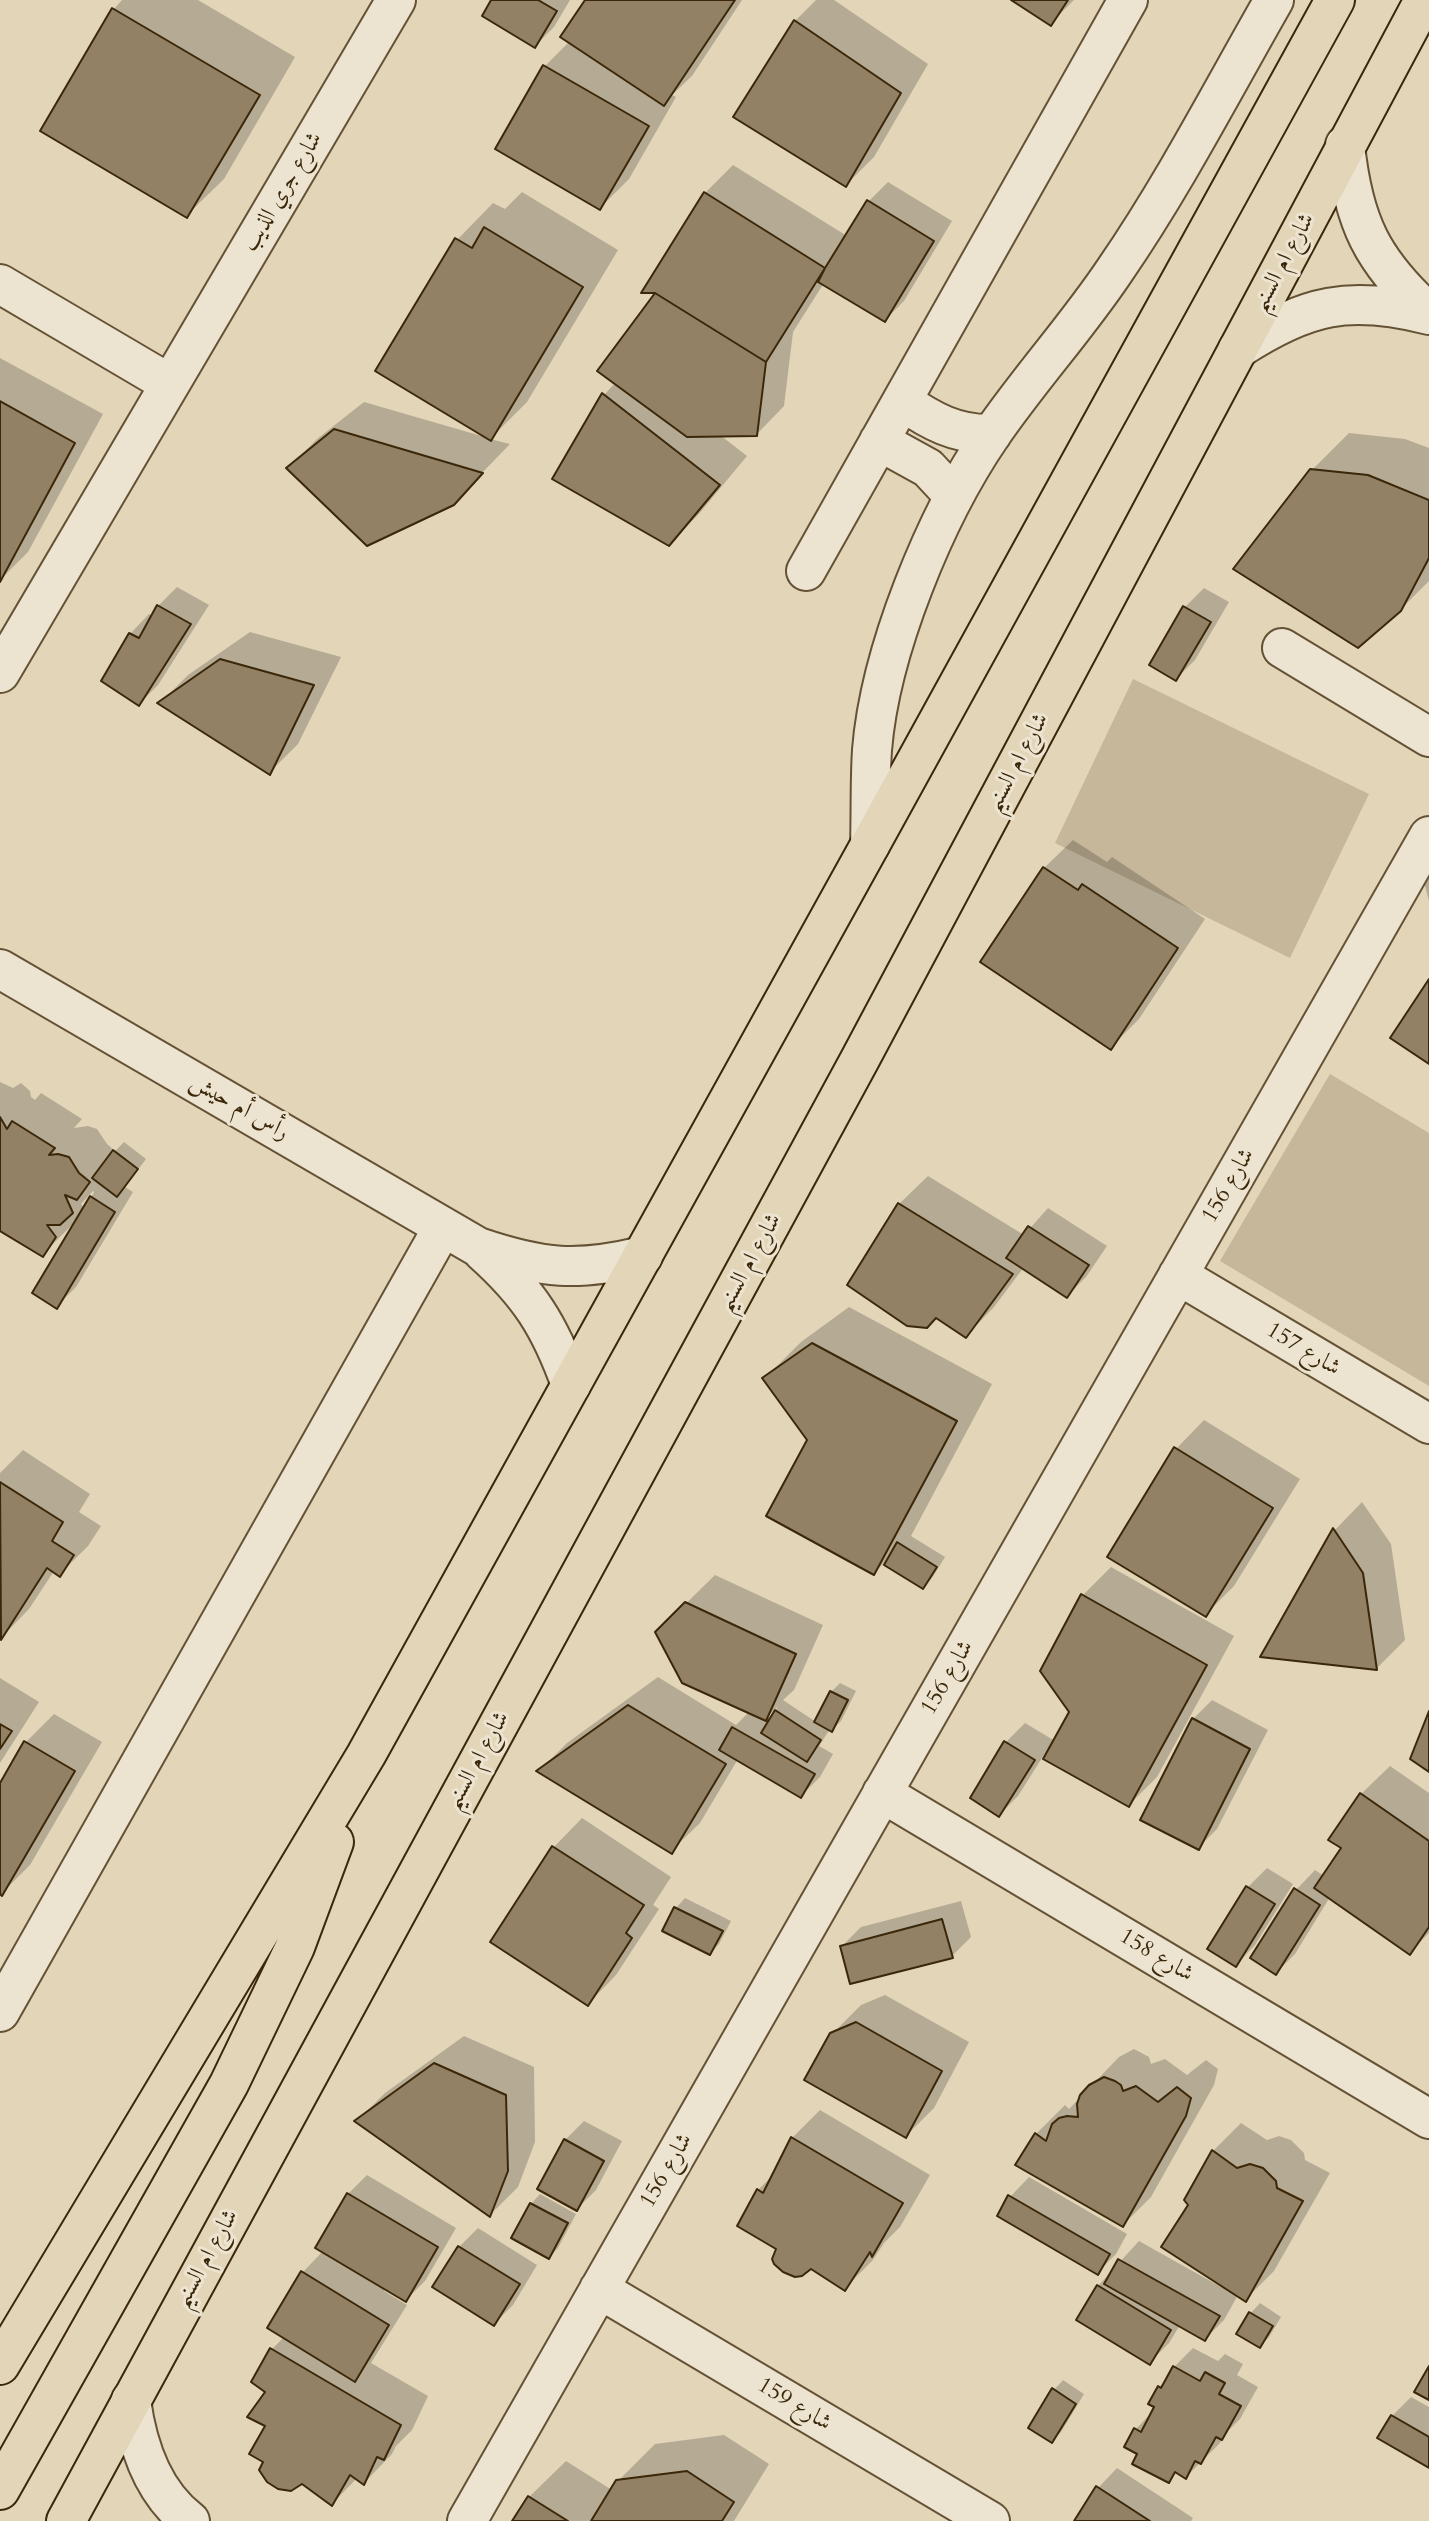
<!DOCTYPE html>
<meta charset="utf-8">
<style>
body{margin:0}
canvas{display:block;background:#e2d5b8}
</style>
<canvas width="1429" height="2521"></canvas>
<script>
const ctx = document.querySelector('canvas').getContext('2d');
ctx.lineJoin = 'round';
function fill(path, color) {
  ctx.fillStyle = color;
  ctx.fill(path, 'evenodd');
}
function trace(path, color, width, dash) {
  ctx.strokeStyle = color;
  ctx.lineWidth = width;
  ctx.lineCap = dash ? 'butt' : 'round';
  ctx.setLineDash(dash || []);
  ctx.stroke(path);
}
function label(font, color, halo, rows, align = 'center') {
  ctx.font = font + ' Cardo,Amiri,serif';
  ctx.lineWidth = 6;
  ctx.setLineDash([]);
  ctx.textBaseline = 'middle';
  ctx.strokeStyle = halo;
  ctx.fillStyle = color;
  for (const [text, x, y, turn = 0] of rows) {
    ctx.save();
    ctx.translate(x, y);
    ctx.rotate((+turn || 0) * Math.PI / 180);
    ctx.textAlign = isNaN(turn) ? turn : align;
    if (halo) ctx.strokeText(text, 0, 0);
    ctx.fillText(text, 0, 0);
    ctx.restore();
  }
}
fill(new Path2D(`
 M1133 679 1369 794 1290 958 1055 843Z
 M1330 1074 1429 1133V1386L1220 1261Z`), '#c6b79a');
fill(new Path2D(`
 M122 0H198L295 57 224 179 187 215 43 131 114 9Z
 M493 0H570L554 27 535 46Z
 M587 0H742L692 76 672 95 676 97 629 179 600 208 497 148 545 66 570 41Z
 M816 0H834L928 64 874 157 846 185 795 21Z
 M1014 0H1074L1051 23Z
 M733 165 847 236 869 201 888 182 952 221 904 301 885 320 824 283 793 332 784 406 756 435H720L747 456 698 515 669 543 604 395 616 382 705 193Z
 M522 192 618 250 527 402 490 439 510 444 453 503 288 468 317 439 364 402 485 437 457 240 493 203 505 209Z
 M0 358 103 414 28 552 0 580Z
 M1349 433 1405 439 1429 448V581L1400 610 1312 470Z
 M177 587 209 605 158 685 139 704 104 680 130 634 149 614 153 616 158 606Z
 M1204 588 1229 602 1195 660 1176 679 1185 607Z
 M250 632 341 657 298 744 270 772 160 703 188 675Z
 M1073 840 1107 862 1112 857 1205 919 1139 1019 1110 1048 1044 868Z
 M1429 876V901L1424 882Z
 M0 1082 13 1088 21 1083 30 1091 31 1097 35 1100 41 1093 82 1119 74 1128 88 1126 97 1129 107 1144 115 1151 124 1142 146 1159 125 1187 133 1192 76 1287 57 1306 75 1222 42 1255 0 1229ZM93 1191 94 1192 85 1209 81 1204Z
 M928 1176 1024 1235 1048 1208 1107 1246 1086 1277 1067 1296 1024 1267 994 1307 966 1336 936 1316 850 1284 899 1204Z
 M849 1307 992 1384 911 1536 945 1557 932 1578 923 1587 884 1563 874 1573 809 1440 764 1379 801 1342Z
 M1204 1420 1300 1479 1234 1586 1205 1615 1176 1449Z
 M23 1450 90 1494 79 1512 101 1526 88 1546 60 1574 54 1571 29 1609 1 1638 0 1473Z
 M1362 1502 1391 1544 1405 1640 1377 1668 1263 1655 1335 1530Z
 M1111 1567 1234 1636 1157 1777 1129 1805 1047 1750 1018 1796 999 1815 1006 1742 1025 1723 1055 1741 1071 1712 1082 1596Z
 M715 1575 823 1625 794 1690 783 1700 816 1722 831 1692 840 1683 856 1691 841 1721 832 1730 830 1729 819 1746 833 1754 820 1777 801 1796 738 1759 700 1823 671 1851 539 1771 567 1743 658 1677 736 1725 750 1711 657 1632ZM778 1706 771 1719 767 1717Z
 M0 1678 39 1702 0 1763Z
 M1212 1700 1268 1730 1217 1829 1198 1848 1193 1719Z
 M54 1714 102 1742 30 1865 2 1893 0 1892V1787L26 1742Z
 M1390 1766 1429 1793V1933L1410 1952 1330 1897 1295 1954 1276 1973 1296 1890 1315 1870 1324 1876 1343 1848 1361 1794Z
 M582 1818 671 1877 653 1905 659 1909 616 1975 588 2004 493 1941 554 1847Z
 M1267 1868 1293 1884 1255 1945 1236 1965 1248 1887Z
 M685 1898 731 1921 719 1944 710 1953 665 1930 676 1908Z
 M961 1901 971 1937 952 1956 842 1946 861 1927Z
 M885 1995 969 2042 934 2108 906 2136 832 2034 861 2005Z
 M464 2036 534 2067 535 2142 518 2187 490 2215 357 2121 385 2093Z
 M1134 2049 1149 2057 1151 2064 1165 2059 1187 2075 1206 2060 1218 2069 1214 2085 1151 2197 1123 2225 1018 2164 1036 2134 1065 2105 1069 2109 1119 2057Z
 M820 2110 930 2175 900 2227 884 2243 873 2260 845 2288 778 2248 758 2190 774 2174 792 2138Z
 M584 2121 622 2141 596 2190 577 2209 565 2140Z
 M1241 2123 1267 2140 1279 2136 1291 2140 1304 2153 1305 2160 1330 2173 1274 2271 1245 2300 1238 2295 1224 2320 1205 2339 1180 2325 1169 2343 1150 2362 1078 2320 1098 2286 1139 2241 1221 2287 1222 2285 1190 2205 1213 2151Z
 M367 2175 456 2228 425 2281 406 2300 386 2288 384 2291 407 2305 371 2363 428 2396 412 2430 396 2446 392 2454 364 2483 357 2478 332 2504 302 2482 266 2462 267 2392 271 2350 284 2337 269 2327 303 2272 323 2251 348 2194Z
 M1029 2177 1127 2234 1116 2254 1097 2273 1010 2197Z
 M540 2194 576 2214 558 2248 549 2257 531 2204Z
 M478 2228 537 2265 513 2305 494 2324 459 2247Z
 M1260 2303 1281 2317 1269 2337 1260 2346 1238 2333 1251 2313Z
 M1193 2348 1218 2361 1225 2354 1243 2364 1237 2375 1258 2387 1240 2419 1224 2435 1220 2443 1186 2477 1177 2472 1168 2481 1140 2453 1126 2446 1136 2429 1154 2410 1159 2387 1168 2379 1174 2367Z
 M1063 2380 1084 2394 1061 2432 1051 2441 1054 2390Z
 M1411 2397 1429 2407V2466L1380 2438 1392 2416Z
 M724 2435 769 2464 734 2521H514L529 2497 566 2461 612 2490 618 2481 655 2444Z
 M1117 2468 1193 2518 1191 2521H1076L1098 2488Z`), '#0003');
const building = new Path2D(`
 M491 0H538L557 11 535 48 482 16Z
 M585 0H735L664 106 560 37Z
 M1011 0H1068L1051 26Z
 M112 8 260 95 187 218 40 131Z
 M794 20 901 93 846 187 733 117Z
 M543 65 649 126 600 210 495 149Z
 M704 192 825 268 766 362 655 293H641Z
 M867 200 934 241 885 322 818 282 825 268Z
 M484 227 583 287 491 441 375 371 455 238 472 248Z
 M655 293 766 362 757 436 687 437 597 371Z
 M602 393 720 485 669 546 552 479Z
 M0 401 75 443 0 582Z
 M334 429 483 473 454 505 367 546 286 468Z
 M1310 469 1368 475 1429 500V558L1401 611 1358 648 1233 569Z
 M157 605 191 624 139 706 101 681 129 633 139 638Z
 M1183 606 1211 622 1176 681 1149 665Z
 M220 659 314 685 270 775 157 703Z
 M1043 867 1078 890 1082 884 1178 948 1111 1050 980 962Z
 M1429 979V1064L1390 1038Z
 M0 1117 7 1129 12 1121 55 1148 49 1155 58 1154 69 1157 79 1173 90 1182 77 1200 65 1195 73 1213 60 1225H47L56 1237 43 1257 0 1231Z
 M113 1150 138 1169 117 1197 92 1178Z
 M90 1196 115 1212 57 1309 32 1293Z
 M898 1203 1013 1274 966 1338 936 1318 927 1328 907 1326 847 1285Z
 M1028 1226 1089 1265 1067 1298 1006 1258Z
 M812 1343 957 1421 874 1575 766 1516 807 1440 762 1378Z
 M1174 1447 1273 1508 1206 1617 1107 1557Z
 M0 1482 63 1522 52 1541 74 1555 60 1577 47 1568 1 1640Z
 M1333 1528 1363 1573 1377 1670 1260 1657Z
 M897 1542 937 1567 923 1589 884 1565Z
 M1081 1594 1207 1665 1129 1807 1043 1759 1069 1712 1040 1671Z
 M685 1602 796 1654 766 1721 682 1683 655 1632Z
 M830 1691 848 1700 832 1732 814 1722Z
 M628 1705 726 1764 672 1854 536 1771Z
 M775 1710 821 1740 807 1762 761 1733Z
 M1429 1711V1772L1410 1759Z
 M1192 1718 1250 1749 1199 1850 1140 1820Z
 M0 1724 12 1731 0 1749Z
 M732 1727 815 1774 801 1798 719 1750Z
 M24 1741 75 1771 2 1896 0 1894V1783Z
 M1004 1741 1035 1760 999 1817 970 1798Z
 M1360 1793 1429 1841V1927L1410 1955 1314 1888 1341 1848 1328 1840Z
 M552 1846 644 1905 626 1933 632 1938 588 2006 490 1942Z
 M1246 1886 1275 1904 1236 1967 1207 1949Z
 M1294 1888 1320 1905 1276 1975 1250 1958Z
 M674 1907 723 1931 710 1955 662 1931Z
 M942 1919 953 1958 850 1984 840 1946Z
 M856 2022 942 2071 906 2138 804 2080 830 2033Z
 M434 2063 506 2095 508 2171 490 2217 354 2121Z
 M1104 2077 1115 2081 1121 2085 1123 2091 1136 2086 1158 2102 1177 2087 1191 2098 1186 2116 1123 2227 1015 2165 1035 2133 1046 2141 1052 2124 1059 2118 1067 2116 1078 2117 1077 2104 1080 2095 1089 2085Z
 M791 2137 903 2203 872 2257 870 2252 845 2291 811 2269 802 2276 795 2277 783 2272 774 2264 772 2259 776 2249 737 2226 757 2189 763 2193Z
 M564 2139 604 2161 577 2211 537 2189Z
 M1212 2150 1237 2168 1250 2164 1263 2168 1276 2181 1277 2188 1303 2201 1246 2302 1161 2247 1188 2205 1184 2200Z
 M347 2193 438 2247 406 2302 315 2248Z
 M1008 2195 1110 2254 1098 2275 997 2216Z
 M530 2203 568 2223 549 2259 511 2238Z
 M458 2246 520 2284 494 2326 432 2287Z
 M1118 2259 1220 2316 1205 2341 1104 2284Z
 M301 2271 389 2325 355 2382 267 2328Z
 M1097 2285 1171 2330 1150 2365 1076 2320Z
 M1249 2312 1273 2326 1260 2348 1236 2334Z
 M270 2348 401 2425 384 2460 377 2457 364 2485 350 2475 332 2506 302 2484 291 2491 278 2489 267 2482 259 2470 263 2462 249 2454 265 2426 247 2417 265 2392 251 2382Z
 M1173 2366 1200 2381 1205 2372 1225 2383 1219 2394 1241 2406 1222 2440 1216 2437 1201 2464 1195 2461 1186 2479 1175 2472 1169 2483 1132 2464 1137 2454 1124 2447 1134 2428 1141 2432 1154 2407 1148 2404 1158 2386 1161 2388Z
 M1429 2366V2400L1414 2392Z
 M1052 2388 1076 2404 1052 2443 1028 2428Z
 M1391 2415 1429 2437V2468L1377 2438Z
 M687 2471 734 2502 722 2521H591L616 2480Z
 M1096 2486 1150 2521H1074Z
 M528 2496 568 2521H512Z`);
fill(building, '#928164');
trace(building, '#3b2709', 2);
const minor = new Path2D(`
 M1345 145C1353 222 1372 261 1429 313
 M0 284 170 384
 M1238 349C1307 304 1349 295 1429 315
 M902 401C931 421 956 435 992 434
 M879 441 928 468 954 496
 M806 571 1128 0
 M1282 648 1429 737
 M0 673 396 0
 M870 845C871 814 870 781 872 750 880 651 935 517 991 435 1030 378 1077 327 1115 270 1174 184 1222 91 1274 0
 M0 969 478 1247C543 1269 577 1272 643 1256
 M482 1251C529 1293 550 1326 571 1385
 M1178 1275 1429 1424
 M882 1793 1429 2119
 M0 2012 443 1227
 M599 2289 990 2521
 M131 2400C137 2445 152 2492 190 2521
 M467 2521 1429 836`);
const major = new Path2D(`
 M0 2365 366 1755 870 845 1335 0
 M0 2490 229 2084 295 1947 334 1842
 M66 2521 859 1061 1424 0`);
trace(minor, '#655235', 42);
trace(major, '#3b2709', 42);
trace(minor, '#ece4d1', 38);
trace(major, '#e2d5b8', 38);
label('23px', '#3b2709', '#ece4d1', [
 ["شارع جري الذيب",283,192,-59],
 ["شارع ام السنيم",1284,263,-62],
 ["شارع ام السنيم",1018,763,-62],
 ["رأس أم حيش",239,1108,30],
 ["شارع 156",1229,1186,-60],
 ["شارع ام السنيم",750,1263,-61],
 ["شارع 157",1303,1350,31],
 ["شارع 156",948,1678,-60],
 ["شارع ام السنيم",478,1761,-61],
 ["شارع 158",1156,1956,31],
 ["شارع 156",667,2171,-60],
 ["شارع ام السنيم",207,2259,-61],
 ["شارع 159",794,2405,31]
]);
</script>
